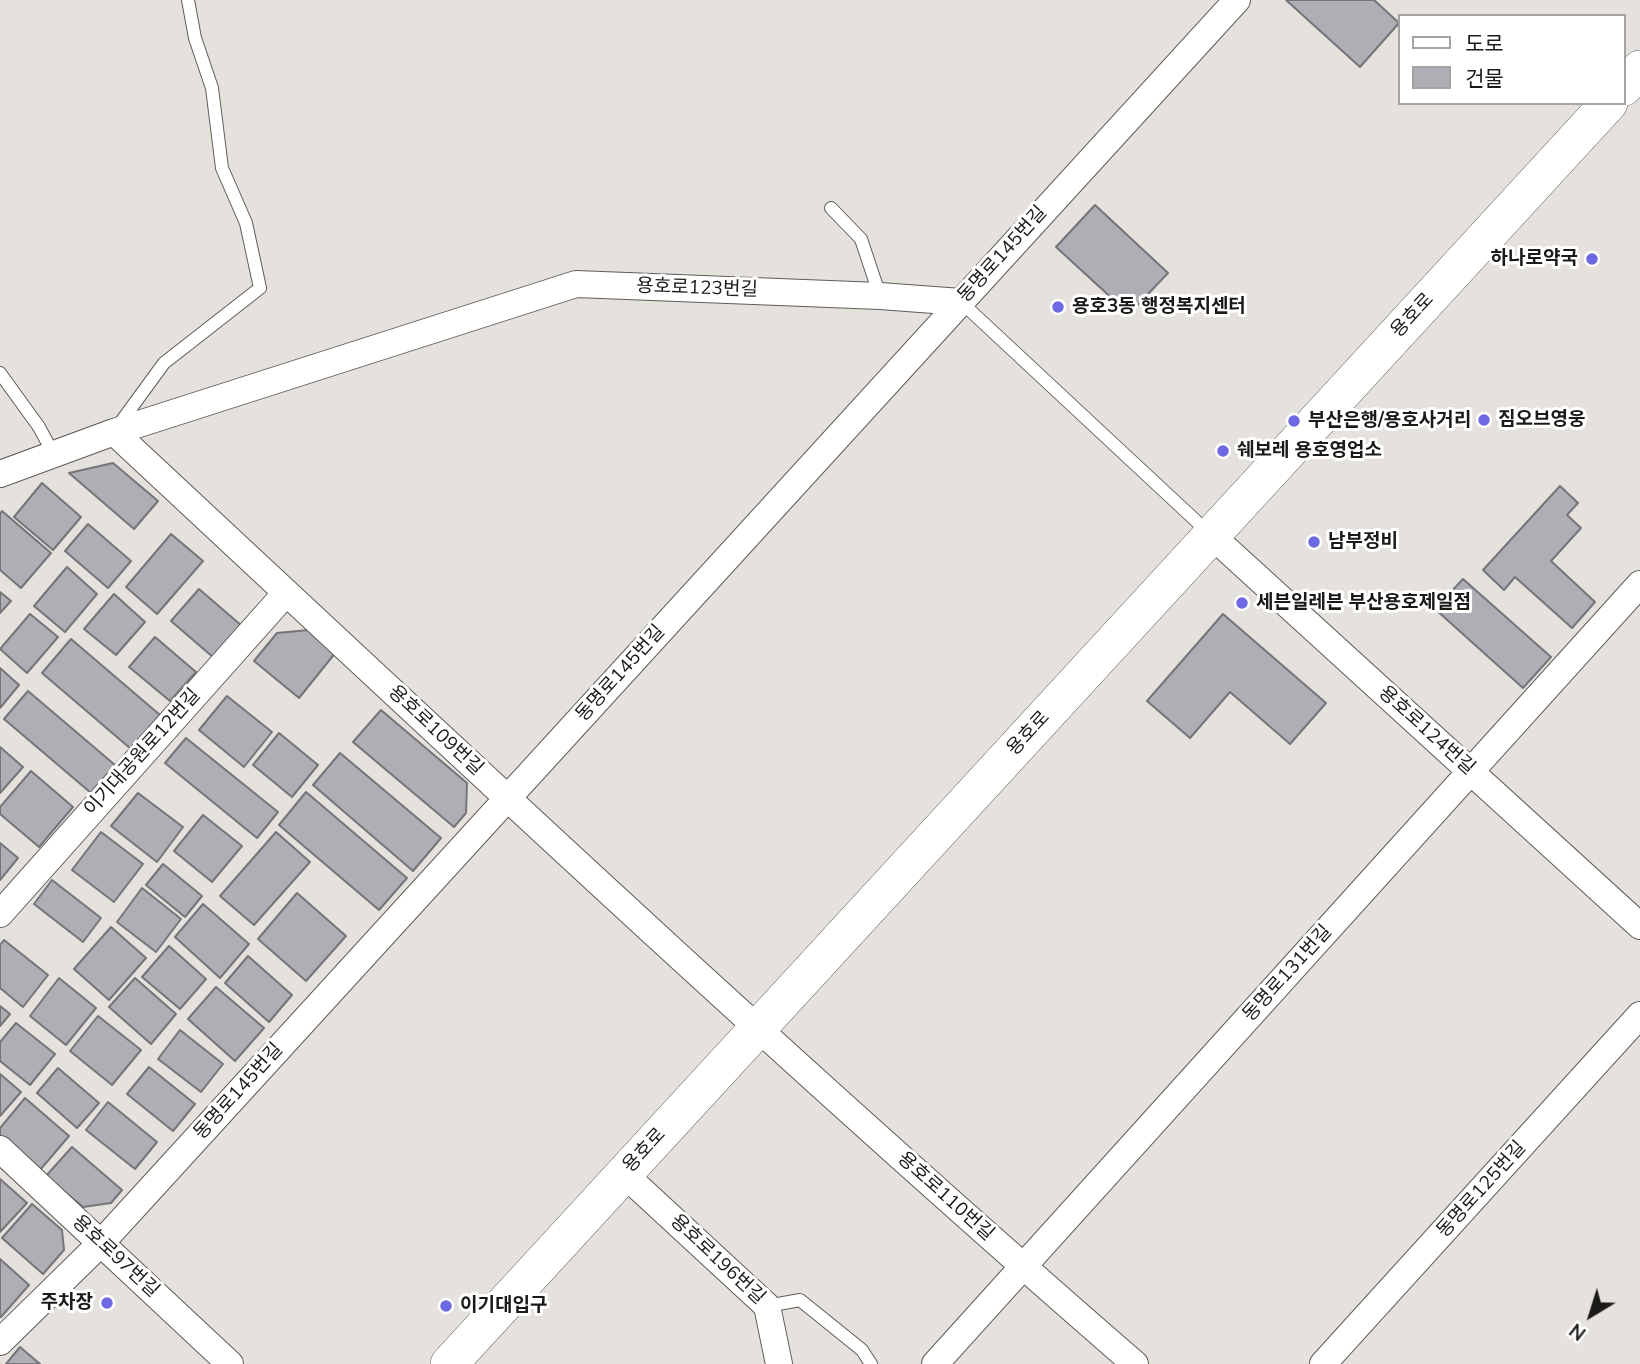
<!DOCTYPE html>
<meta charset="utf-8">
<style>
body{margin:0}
#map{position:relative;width:1640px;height:1364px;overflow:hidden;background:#e5e1dc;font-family:"Nunito Sans","Noto Sans KR",sans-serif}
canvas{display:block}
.legend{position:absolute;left:1398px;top:14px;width:228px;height:91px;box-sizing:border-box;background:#fff;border:2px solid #a4a3a3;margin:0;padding:9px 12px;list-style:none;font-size:21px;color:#1c1a19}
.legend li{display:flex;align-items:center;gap:14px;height:35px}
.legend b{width:35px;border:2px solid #a4a3a3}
.north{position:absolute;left:1556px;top:1280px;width:70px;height:70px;-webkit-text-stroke:5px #fff;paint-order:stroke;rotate:218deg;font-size:19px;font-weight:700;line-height:28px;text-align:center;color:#1c1a19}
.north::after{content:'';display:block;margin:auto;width:24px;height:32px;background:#1c1a19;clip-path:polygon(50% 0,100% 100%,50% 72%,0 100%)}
</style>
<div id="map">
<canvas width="1640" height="1364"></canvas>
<ul class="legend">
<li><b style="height:9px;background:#fff"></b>도로</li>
<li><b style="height:19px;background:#aeafb4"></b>건물</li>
</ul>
<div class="north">N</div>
</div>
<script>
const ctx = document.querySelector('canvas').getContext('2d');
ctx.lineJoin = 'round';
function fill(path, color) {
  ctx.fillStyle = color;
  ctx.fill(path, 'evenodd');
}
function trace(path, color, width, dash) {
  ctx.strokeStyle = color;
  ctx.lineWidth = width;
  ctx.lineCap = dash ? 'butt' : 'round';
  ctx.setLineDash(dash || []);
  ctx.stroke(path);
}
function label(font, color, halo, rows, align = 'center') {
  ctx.font = font + ' "Nunito Sans","Noto Sans KR",sans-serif';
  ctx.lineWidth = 6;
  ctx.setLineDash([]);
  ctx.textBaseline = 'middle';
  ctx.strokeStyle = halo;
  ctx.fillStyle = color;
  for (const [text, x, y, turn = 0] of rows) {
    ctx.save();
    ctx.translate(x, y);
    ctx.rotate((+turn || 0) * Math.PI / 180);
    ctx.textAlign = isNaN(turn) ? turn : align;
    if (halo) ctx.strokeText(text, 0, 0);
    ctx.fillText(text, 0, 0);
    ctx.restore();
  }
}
const building = new Path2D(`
 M1286 0H1374L1399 23 1360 67Z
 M1095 205 1168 273 1129 314 1056 247Z
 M113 463 158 501 134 529 69 473Z
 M42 483 81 517 53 550 14 517Z
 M1560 486 1578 503 1567 515 1581 528 1551 561 1595 602 1572 628 1515 577 1504 590 1483 570Z
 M2 511 51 553 21 588 0 570V514Z
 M88 524 131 561 108 588 65 551Z
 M171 534 203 561 157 614 126 587Z
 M67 567 97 594 65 632 34 606Z
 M1463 579 1551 657 1523 688 1435 609Z
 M199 589 242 626 214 658 171 621Z
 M0 592 11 601 0 613Z
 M114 594 145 622 116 655 84 629Z
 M30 614 58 637 27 673 0 649Z
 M1223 614 1326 703 1290 744 1230 692 1190 738 1147 701Z
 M309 630 336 652 299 698 254 661 277 633Z
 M155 637 196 672 170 701 129 667Z
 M71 639 160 715 131 749 42 673Z
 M0 668 19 685 0 708Z
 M28 691 115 765 91 793 4 719Z
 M227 696 272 732 244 767 199 730Z
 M381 710 467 783 466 813 454 827 353 742Z
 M279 733 318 765 292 797 253 765Z
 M186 738 278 812 257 838 165 763Z
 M0 747 23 767 0 793Z
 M340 753 441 838 413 871 313 785Z
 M31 771 73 807 39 847 0 814V807Z
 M306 792 407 878 379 910 279 825Z
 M138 793 183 827 157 862 111 826Z
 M203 815 242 846 212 882 174 851Z
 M101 832 143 864 114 902 72 870Z
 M276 832 310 862 254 925 220 896Z
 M0 843 18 858 0 880Z
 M163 864 202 896 185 917 146 885Z
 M52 880 101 918 83 942 34 904Z
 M142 888 181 919 156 952 117 922Z
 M297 893 346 936 306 981 258 939Z
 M203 904 249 944 220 978 175 937Z
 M111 927 146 958 109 1000 74 969Z
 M4 940 48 975 23 1007 0 988V945Z
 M169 946 206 979 180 1009 142 977Z
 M248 956 292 995 269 1022 225 983Z
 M59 978 96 1008 66 1045 30 1016Z
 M135 978 176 1014 151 1044 109 1007Z
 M216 987 264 1028 235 1061 188 1019Z
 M0 1006 10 1014 0 1026Z
 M98 1016 141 1050 112 1085 70 1051Z
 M16 1023 55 1054 30 1085 0 1061V1042Z
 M180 1030 223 1064 201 1092 158 1059Z
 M149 1067 195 1104 173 1131 127 1094Z
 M58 1068 99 1103 77 1128 37 1093Z
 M0 1074 21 1092 0 1116Z
 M25 1098 69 1136 40 1170 0 1136V1128Z
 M108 1102 157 1142 135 1169 86 1130Z
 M72 1147 122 1190 111 1203 83 1207 46 1176Z
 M0 1179 27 1203 0 1232Z
 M32 1204 62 1230 64 1250 43 1274 2 1238Z
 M0 1259 29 1285 1 1317H0Z
 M20 1347 40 1364H6Z`);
fill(building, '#aeafb4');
trace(building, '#747479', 2);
const lane = new Path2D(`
 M831 208 861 239 880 296
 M961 302 1209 533
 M0 373 39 427 53 453
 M118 426 164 363 260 288 246 223 222 168 212 88 195 38 188 0
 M767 1306 800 1300 862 1350 871 1364`);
const street = new Path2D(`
 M114 432C451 746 787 1062 1135 1364
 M0 474 114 432 576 284 880 296 961 302
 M1211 535 1640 926
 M0 914 286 593
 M0 1149 230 1364
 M624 1174 767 1306 779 1364
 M0 1342 101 1243 1237 0
 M935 1364 1640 584
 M1323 1364 1640 1015`);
const secondary = new Path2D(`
 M1624 87 1640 69
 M449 1364 1609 103`);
trace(lane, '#605c58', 14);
trace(street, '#605c58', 28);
trace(secondary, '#605c58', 38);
trace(lane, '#fff', 12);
trace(street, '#fff', 26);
trace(secondary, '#fff', 37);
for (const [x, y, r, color] of [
 [1592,259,7,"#6c69e3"],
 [1058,307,7,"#6c69e3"],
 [1484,420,7,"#6c69e3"],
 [1294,421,7,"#6c69e3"],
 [1223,451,7,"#6c69e3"],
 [1314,542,7,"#6c69e3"],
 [1242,603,7,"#6c69e3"],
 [107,1303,7,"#6c69e3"],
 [446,1306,7,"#6c69e3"]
]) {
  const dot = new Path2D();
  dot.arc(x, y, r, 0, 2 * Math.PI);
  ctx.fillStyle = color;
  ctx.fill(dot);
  trace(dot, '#fff', 2.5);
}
label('19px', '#1c1a19', '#fff', [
 ["동명로145번길",1003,255,-48],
 ["용호로123번길",697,289,2],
 ["용호로",1413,316,-47],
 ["동명로145번길",621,674,-48],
 ["용호로109번길",435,731,43],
 ["용호로124번길",1426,731,42],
 ["용호로",1029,734,-47],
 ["이기대공원로12번길",143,753,-48],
 ["동명로131번길",1288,974,-48],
 ["동명로145번길",239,1092,-48],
 ["용호로",645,1151,-47],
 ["동명로125번길",1482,1190,-48],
 ["용호로110번길",945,1197,42],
 ["용호로97번길",115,1257,43],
 ["용호로196번길",717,1260,43]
]);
label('bold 19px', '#1c1a19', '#fff', [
 ["하나로약국",1578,259,"right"],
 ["용호3동 행정복지센터",1072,307],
 ["짐오브영웅",1498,420],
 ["부산은행/용호사거리",1308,421],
 ["쉐보레 용호영업소",1237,451],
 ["남부정비",1328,542],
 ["세븐일레븐 부산용호제일점",1256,603],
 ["주차장",93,1303,"right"],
 ["이기대입구",460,1306]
], 'left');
</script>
